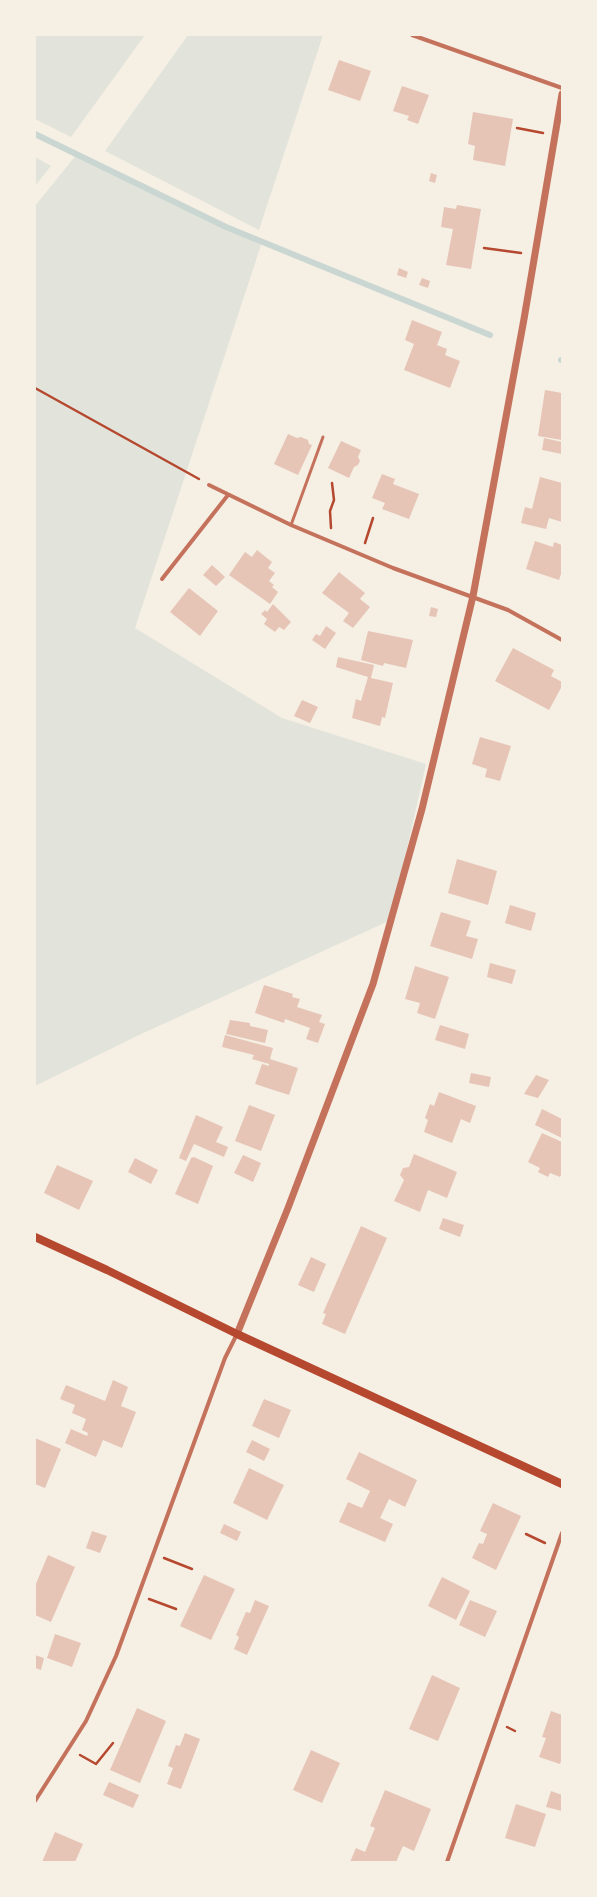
<!DOCTYPE html>
<style>
body{margin:0}
#map{position:relative;width:597px;height:1897px;overflow:hidden;background:#f6efe4;font-family:"Asap Condensed",sans-serif}
canvas{display:block}
.frame{position:absolute;inset:0;border:36px solid #f6efe4;pointer-events:none}
</style>
<div id="map">
<canvas width="597" height="1897"></canvas>
<div class="frame"></div>
</div>
<script>
const ctx = document.querySelector('canvas').getContext('2d');
ctx.lineJoin = 'round';
function fill(path, color) {
  ctx.fillStyle = color;
  ctx.fill(path, 'evenodd');
}
function trace(path, color, width, dash) {
  ctx.strokeStyle = color;
  ctx.lineWidth = width;
  ctx.lineCap = dash ? 'butt' : 'round';
  ctx.setLineDash(dash || []);
  ctx.stroke(path);
}
fill(new Path2D(`
 M35 35H145L71 137 35 119Z
 M188 35H323L259 230 105 151Z
 M77 154 262 242 135 628 282 718 426 764 391 920 139 1035 35 1086V206Z
 M35 157 51 166 35 186Z`), '#e2e4dc');
trace(new Path2D(`
 M35 134 226 227 490 335
 M561 360H562`), '#c9d6d2', 6);
fill(new Path2D(`
 M339 60 371 71 360 101 328 90Z
 M402 86 429 95 418 124 407 120 409 116 393 111Z
 M473 112 513 119 505 166 473 160 475 146 468 144Z
 M431 173 437 175 435 183 429 181Z
 M457 205 481 209 471 269 446 265 453 229 441 227 444 207 456 209Z
 M399 268 408 272 406 278 397 275Z
 M422 278 430 281 428 288 419 285Z
 M412 320 442 332 437 345 447 349 445 355 460 361 450 388 404 370 414 344 405 340Z
 M545 390 562 393V440L538 436Z
 M288 434 297 438 301 437 308 440 309 444 312 445 298 475 274 464Z
 M544 438 562 442V454L542 450Z
 M341 441 361 450 358 457 360 461 358 465 354 467 349 478 328 468Z
 M382 474 395 479 393 484 419 494 409 519 382 509 385 503 372 498Z
 M540 477 562 483V522L549 518 546 529 521 523 525 507 532 509Z
 M535 541 553 547 554 542 562 545V571L559 580 526 569Z
 M257 550 272 562 268 568 275 573 269 581 274 585 272 587 278 592 270 604 229 575 245 552 252 557Z
 M212 565 225 577 216 586 203 575Z
 M339 572 365 593 360 599 370 607 353 628 343 621 349 613 322 593Z
 M189 588 218 611 200 636 170 612Z
 M273 604 291 622 284 630 279 627 275 632 264 624 267 619 261 614 265 610 267 612Z
 M431 607 438 609 436 617 429 616Z
 M326 626 336 633 325 649 312 640 316 634 320 636Z
 M368 631 413 640 406 668 384 663 383 666 361 660Z
 M513 648 554 670 551 676 562 682V686L549 710 495 681Z
 M338 657 374 665 371 678 393 683 385 718 382 717 380 726 352 718 356 699 361 701 368 677 336 667Z
 M302 700 318 707 310 723 294 716Z
 M480 737 511 746 500 781 485 777 487 769 472 764Z
 M457 859 497 871 488 905 448 893Z
 M510 905 536 913 531 931 505 923Z
 M441 912 471 921 466 936 478 939 472 959 430 946Z
 M490 963 516 970 512 984 487 977Z
 M415 966 449 977 435 1019 417 1013 420 1003 405 999Z
 M264 985 293 994 292 997 300 999 297 1007 322 1015 319 1022 325 1024 318 1043 306 1039 310 1028 285 1019 284 1023 255 1013Z
 M230 1020 250 1023V1026L268 1030 265 1043 226 1034Z
 M440 1025 469 1034 465 1049 435 1040Z
 M225 1035 273 1048 270 1059 298 1068 289 1095 255 1084 262 1064 269 1066V1064L252 1059 254 1055 222 1047Z
 M471 1073 491 1077 489 1087 469 1083Z
 M536 1075 549 1080 538 1098 524 1094Z
 M439 1092 476 1106 470 1123 461 1119 452 1143 424 1132 428 1120 425 1118 430 1104 434 1106Z
 M249 1105 275 1115 261 1151 235 1141Z
 M542 1109 562 1119V1138L535 1125Z
 M196 1115 223 1127 216 1142 228 1147 224 1157 194 1144 186 1161 179 1158Z
 M542 1133 562 1142V1173L560 1177 550 1173 548 1177 538 1172 540 1168 528 1162Z
 M414 1154 457 1172 447 1198 428 1190 420 1212 394 1201 404 1180 400 1175 403 1168 409 1167Z
 M243 1155 261 1163 253 1182 234 1173Z
 M194 1157 213 1166 198 1204 175 1194 191 1158Z
 M135 1158 158 1170 151 1184 128 1172Z
 M57 1165 93 1181 79 1210 44 1193Z
 M443 1218 464 1225 460 1237 439 1229Z
 M361 1226 387 1238 345 1334 322 1324 326 1314 323 1313Z
 M311 1257 326 1264 314 1292 298 1285Z
 M113 1380 128 1387 121 1406 136 1412 122 1448 103 1440 96 1457 65 1443 71 1429 87 1436 88 1433 82 1430 86 1419 72 1413 75 1405 60 1399 66 1385 105 1401Z
 M264 1399 291 1410 279 1438 252 1426Z
 M35 1438 61 1449 45 1488 35 1484Z
 M252 1440 270 1449 264 1461 246 1452Z
 M359 1452 417 1480 405 1507 389 1499 380 1518 393 1524 385 1542 339 1522 348 1502 362 1508 370 1491 346 1479Z
 M249 1468 284 1485 267 1520 233 1503Z
 M493 1503 521 1516 496 1570 472 1558 479 1543 483 1544 487 1534 480 1531Z
 M224 1524 241 1532 237 1541 220 1533Z
 M92 1531 107 1536 100 1553 86 1548Z
 M48 1555 75 1567 51 1622 35 1615V1586Z
 M204 1575 235 1589 211 1640 180 1626Z
 M442 1577 470 1591 456 1620 428 1606Z
 M255 1600 269 1606 247 1655 234 1649 239 1637 236 1635 246 1612 250 1613Z
 M470 1600 497 1611 485 1637 459 1625Z
 M55 1634 81 1643 72 1667 47 1658Z
 M35 1655 44 1658 41 1670 35 1668Z
 M432 1675 460 1688 438 1741 409 1729Z
 M137 1708 166 1721 140 1783 110 1770Z
 M551 1711 562 1715V1758L560 1764 539 1757 546 1738 542 1737Z
 M185 1733 200 1739 181 1789 167 1784 173 1768 168 1766 176 1745 180 1746Z
 M311 1750 340 1763 322 1803 293 1790Z
 M109 1782 139 1795 133 1808 103 1795Z
 M385 1790 431 1809 414 1851 403 1846 396 1862H350L356 1848 365 1852 375 1828 370 1826Z
 M551 1791 562 1795V1811L546 1807Z
 M516 1804 546 1814 535 1847 505 1838Z
 M55 1832 83 1844 75 1862H42Z`), '#e6c5b7');
trace(new Path2D(`
 M517 128 543 133
 M484 248 521 253
 M35 388 199 479
 M331 528 330 511 334 500 332 483
 M365 543 373 518
 M526 1534 545 1543
 M164 1558 192 1569
 M149 1599 176 1609
 M507 1727 515 1731
 M80 1755 96 1764 113 1743`), '#b5482f', 2.5);
trace(new Path2D(`
 M291 525 323 437`), '#c5725c', 3);
trace(new Path2D(`
 M412 35 562 88
 M209 485 291 525 393 568 508 610 562 640
 M162 579 228 495
 M35 1801 86 1721 116 1656 225 1358 237 1334
 M447 1862 562 1533`), '#c5725c', 4);
trace(new Path2D(`
 M237 1334 288 1208 373 984 422 809 473 596 524 319 562 94`), '#c5725c', 7);
trace(new Path2D(`
 M35 1237 107 1270 237 1334 562 1484`), '#b5482f', 8);
</script>
